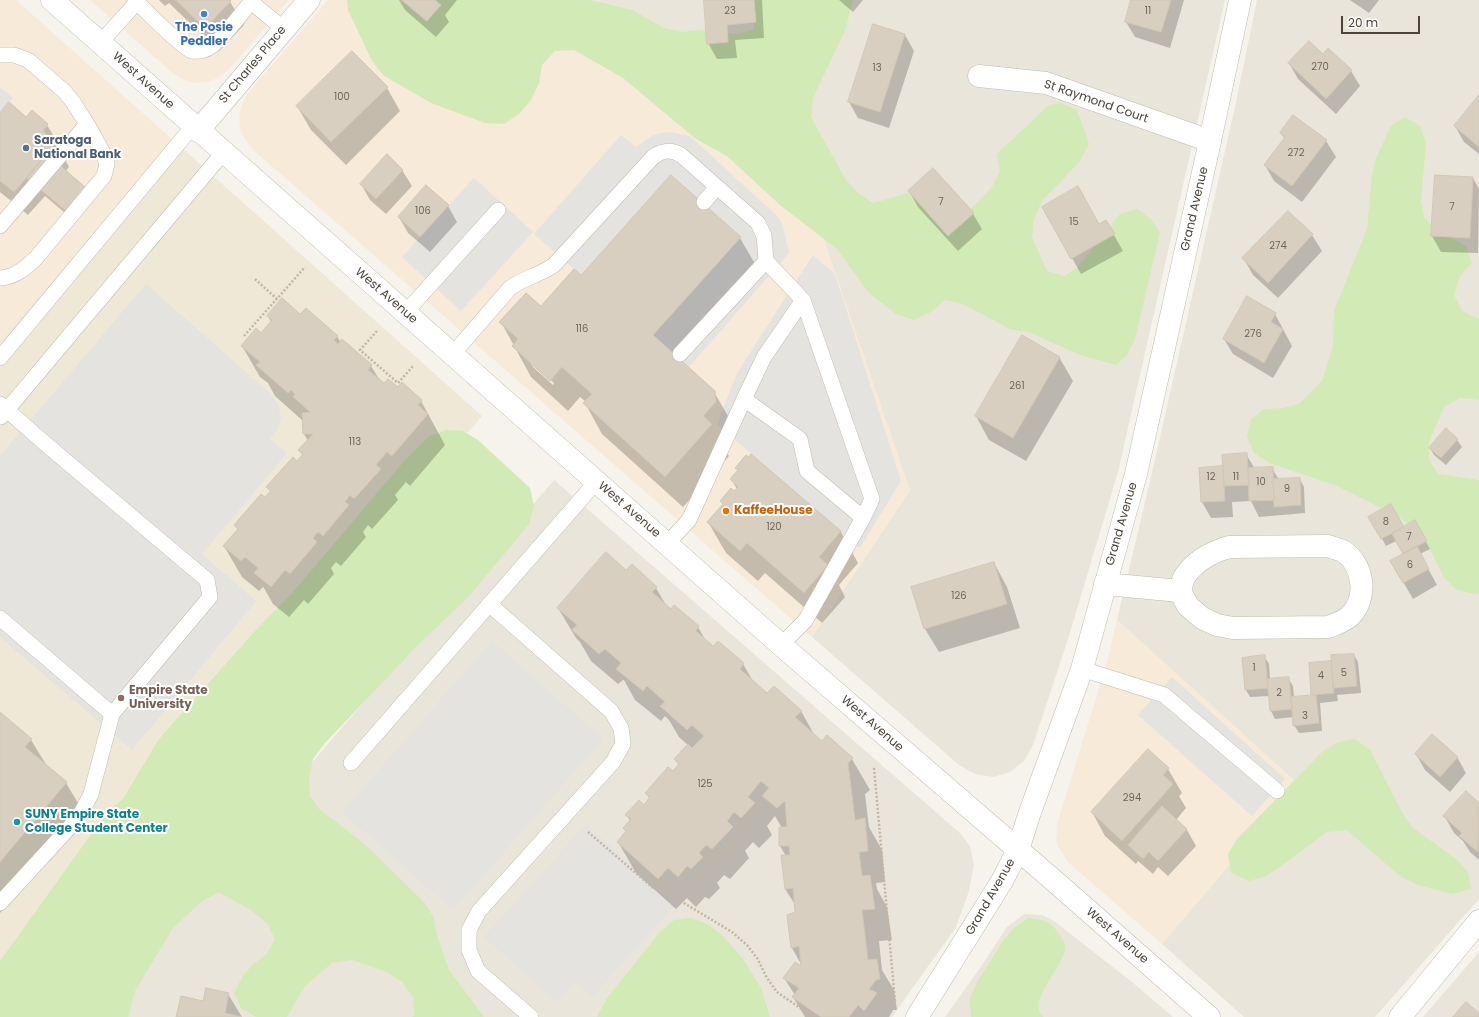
<!DOCTYPE html>
<style>
body{margin:0}
#map{position:relative;width:1479px;height:1017px;overflow:hidden;background:#f6f3ec;font-family:Poppins,sans-serif}
canvas{display:block}
.scale{position:absolute;left:1341px;top:16px;width:79px;height:18px;box-sizing:border-box;border:2px solid #4b4439;border-top:0;padding-left:5px;font-size:12px;line-height:14px;white-space:nowrap;color:#4b4439;-webkit-text-stroke:3px #fff;paint-order:stroke}
</style>
<div id="map">
<canvas width="1479" height="1017"></canvas>
<div class="scale">20 m</div>
</div>
<script>
const ctx = document.querySelector('canvas').getContext('2d');
ctx.lineJoin = 'round';
function fill(path, color) {
  ctx.fillStyle = color;
  ctx.fill(path, 'evenodd');
}
function trace(path, color, width, dash) {
  ctx.strokeStyle = color;
  ctx.lineWidth = width;
  ctx.lineCap = dash ? 'butt' : 'round';
  ctx.setLineDash(dash || []);
  ctx.stroke(path);
}
function label(font, color, halo, rows, align = 'center') {
  ctx.font = font + ' Poppins,sans-serif';
  ctx.lineWidth = 4;
  ctx.setLineDash([]);
  ctx.textBaseline = 'middle';
  ctx.strokeStyle = halo;
  ctx.fillStyle = color;
  for (const [text, x, y, turn = 0] of rows) {
    ctx.save();
    ctx.translate(x, y);
    ctx.rotate((+turn || 0) * Math.PI / 180);
    ctx.textAlign = isNaN(turn) ? turn : align;
    if (halo) ctx.strokeText(text, 0, 0);
    ctx.fillText(text, 0, 0);
    ctx.restore();
  }
}
fill(new Path2D(`
 M556 0H1225L1118 472 1068 639 1033 745 1024 761 1010 772 993 777 975 774 959 765 812 637 910 490Z
 M1257 0H1479V899L1375 1017H1244L1162 944 1298 784 1117 620 1151 477 1235 107Z
 M554 480 961 834 970 846 974 865 969 891 956 927 892 1017H94Z
 M1024 914 1042 915 1054 921 1132 982 1173 1017H945L978 971 1007 927Z
 M1479 952V1017H1423Z`), '#eae5da');
fill(new Path2D(`
 M0 0H16L173 140 0 342Z
 M90 0H289L229 69 220 77 208 82 196 83 184 80 174 74Z
 M328 0H556L824 239 910 490 812 637 252 149 245 139 240 128 239 116 242 104 248 93Z
 M1117 620 1298 784 1162 944 1069 863 1059 848 1056 840 1058 821 1107 662Z`), '#f7ead8');
fill(new Path2D(`
 M173 140 482 416 0 980V342Z`), '#efe8d6');
fill(new Path2D(`
 M347 0H591L632 10 664 28 683 32 702 30 738 34 754 29 752 11 745 0H853L845 31 813 98 811 117 846 180 858 193 873 203 908 193 923 204 968 212 992 187 1000 171 997 154 1049 105 1061 103 1077 110 1089 144 1080 161 1042 201 1034 219 1032 237 1047 271 1064 276 1078 267 1120 214 1137 209 1151 219 1160 233 1135 339 1127 355 1116 365 1080 355 1029 332 1010 329 963 304 945 300 931 312 914 320 896 314 869 293 837 249 780 205 727 156 696 139 623 78 574 50 555 51 542 65 539 83 531 100 519 114 504 124 485 123 431 103 383 75 372 61 348 10Z
 M1405 117 1420 126 1426 144 1421 200 1424 218 1436 229 1466 246 1472 263 1460 276 1454 295 1462 311 1479 319V400L1460 398 1444 407 1429 442V460L1438 474 1479 480V594H1475L1457 590 1444 578 1427 543 1401 518 1337 486 1270 463 1254 453 1247 437 1251 419 1265 409 1282 408 1299 404 1322 381 1333 346 1334 311 1367 229 1372 176 1376 158 1391 126Z
 M447 430 463 431 478 440 530 488 534 506 529 524 471 594 417 646 325 743 313 759 309 777 310 796 319 809 361 841 425 903 434 918 437 935 449 970 484 1017H412L414 1015 413 997 402 982 387 972 352 960 332 963 305 986 287 1017H256L241 1008 234 993 242 977 253 964 267 954 275 939 267 923 252 911 219 892 201 902 173 928 135 991 128 1017H0V961L108 811 123 799 159 739 255 631 293 592 405 460 429 436Z
 M1355 739 1370 750 1403 814 1413 828 1456 859 1468 872 1471 889 1453 894 1418 885 1401 877 1347 830 1327 832 1281 866 1266 876 1249 881 1231 873 1228 854 1237 839 1323 751 1338 742Z
 M691 918 707 924 721 934 743 959 761 988 770 1017H597L607 998 660 932 674 920Z
 M1028 918C1044 920 1050 920 1059 934 1062 938 1065 943 1065 948 1066 965 1024 1002 1044 1017H971L970 999 977 982 1003 941 1014 928Z`), '#d2eab5');
fill(new Path2D(`
 M0 87 13 98 0 113Z
 M671 132 690 136 778 217 783 226 789 253 689 367 653 335 741 237 672 175 581 275 534 234 621 135 636 147 652 136 661 133Z
 M474 178 533 232 461 311 402 257Z
 M813 255 835 274 901 481 860 548 717 424 737 373Z
 M146 284 271 394 279 407 281 418 278 429 270 439 287 453 202 554 256 601 132 750 0 637V456Z
 M492 641 603 739 453 910 342 812Z
 M1172 677 1285 779 1252 816 1138 715Z
 M586 824 675 905 592 997 575 982 557 1002 484 937Z`), '#e5e3e0');
fill(new Path2D(`
 M159 0H229L244 25 219 51 169 3 165 6Z
 M399 0H457L445 15 449 22 436 37 405 10Z
 M705 0H762L764 38 735 40 737 58 717 59 708 43Z
 M839 0H863L853 12Z
 M1132 0H1184L1170 48 1135 37 1126 22Z
 M1350 0H1379L1369 13Z
 M905 35 914 51 889 128 858 118 849 102Z
 M1289 63 1351 71 1360 86 1336 114 1298 79Z
 M387 88 400 111 346 165 311 130 297 106Z
 M1479 97V154L1464 142 1455 126Z
 M0 115 26 118 47 125 61 148 60 150 69 167 66 171 71 218 45 196 28 215 0 192Z
 M1293 116 1326 141 1336 157 1302 202 1274 181 1265 165 1285 139 1281 133Z
 M402 170 412 186 386 214 370 200 361 184Z
 M1473 178 1479 189 1478 253 1441 252 1432 236Z
 M909 191 973 214 982 229 958 251 918 207Z
 M448 206 457 222 430 252 408 233 399 217Z
 M1043 207 1099 225 1106 221 1123 251 1081 274Z
 M1288 212 1312 235 1322 251 1278 298 1253 275 1244 259Z
 M740 238 758 269 677 358 714 392 732 423 722 445 729 456 683 507 602 434 585 403 586 402 580 397 568 411 531 377 501 322 541 308 581 276ZM530 362 554 383 553 385 533 367Z
 M1275 314 1292 346 1273 378 1233 354 1224 339Z
 M268 316H301L337 336 341 343 343 341 371 366 381 382 398 389 421 401 445 445 410 486 406 482 395 495 398 500 372 529 368 525 363 532 366 537 341 566 336 562 331 568 334 574 308 604 304 600 289 617 273 604 264 588 263 587 259 591 242 577 224 546 238 531 235 525 271 493 268 487 298 462 303 456 300 451 308 441 304 434 303 421 275 396 268 383 260 377 242 346 261 334 271 322Z
 M1059 357 1073 381 1026 461 989 440 976 416Z
 M1457 440 1462 447 1446 465 1434 455 1430 448Z
 M1246 454 1255 469 1272 468 1279 480 1300 479 1304 487 1305 513 1259 517 1251 501 1232 502 1233 517 1211 518 1202 502 1224 467Z
 M752 456 841 532 858 563 839 585 845 597 822 623 765 573 758 581 726 553 708 522 723 505 721 502 737 489 731 479 738 471 736 468Z
 M1370 517 1403 528 1415 522 1430 549 1420 554 1437 585 1413 599 1391 561 1404 554 1396 541 1386 546Z
 M994 563 1007 587 1020 628 939 652 925 629 912 588Z
 M626 571 656 588 667 607 698 627 706 641 713 647 743 664 754 683 767 694 801 711 815 736 822 742 827 736 852 759 870 790 865 794 869 827 882 850 885 882 876 883 877 889 887 907 892 940 879 941 882 970 894 990 897 1010H893L889 1017H805L793 997 795 995 784 978 802 968 801 964 792 948 788 916 796 913V906L785 889 786 856 780 846 782 828 775 816 767 826 772 835 759 848 753 842 745 851 749 858 730 879 724 875 717 883 720 888 709 899 705 897 696 907 687 898 676 909 636 873 618 842 626 832 624 828 630 821 627 815 644 806 650 799 646 793 673 773 679 766 675 759 689 746 679 737 669 720 665 716 661 721 635 700 624 680H623L618 684 591 661 580 642 576 638 558 608Z
 M1354 655 1358 662 1361 693 1337 695 1338 701 1320 703 1322 731 1299 733 1294 725V717L1275 719 1271 711 1269 696 1250 697 1246 690 1264 656 1269 664 1270 679 1288 678 1293 686 1294 698 1312 696 1310 664 1332 662Z
 M0 713 31 740 47 766 66 783 84 813 0 913Z
 M1148 751 1168 769 1182 793 1179 796 1186 808 1176 820 1187 830 1196 846 1168 876 1158 867 1153 874 1138 861 1136 864 1105 836 1092 812Z
 M1416 754 1457 757 1466 773 1450 792 1425 770Z
 M1466 793 1479 804V860L1470 852 1463 841 1454 833 1445 817Z
 M228 994 242 1017H177L203 1002Z`), '#0003');
const building = new Path2D(`
 M176 0H230L231 1 205 28Z
 M402 0H435L441 5 427 21Z
 M704 0H754L756 22 727 25 728 42 707 44Z
 M1131 0H1171L1161 32 1125 22Z
 M873 24 905 34 880 112 848 102Z
 M1309 41 1323 54 1328 48 1352 70 1326 99 1288 63Z
 M352 51 388 87 331 142 296 106Z
 M1479 95V147L1454 126Z
 M9 102 26 117 32 110 48 124 43 131 56 143 14 192 0 181V113Z
 M1293 115 1327 140 1292 186 1264 165 1285 137 1280 133Z
 M47 154 86 188 66 211 27 178Z
 M387 154 403 170 376 199 360 184Z
 M933 168 974 213 948 236 908 191Z
 M671 175 741 237 653 335 715 391 716 402 703 416 712 424 665 477 583 403 592 394 562 367 550 381 512 346 518 339 499 322 526 293 541 306 574 269 581 275Z
 M1435 175 1473 177 1470 238 1431 236Z
 M426 185 449 205 420 237 398 217Z
 M1078 186 1099 224 1106 220 1115 234 1071 259 1042 207Z
 M1288 211 1313 234 1268 283 1242 258Z
 M1247 296 1276 313 1271 322 1283 329 1264 363 1223 339Z
 M282 298 300 314 306 308 338 336 334 340 338 344 342 339 372 365 368 370 384 383 388 379 398 387 402 382 422 400 418 405 428 414 392 456 387 452 376 465 381 469 354 499 350 495 345 502 349 505 323 536 318 532 313 538 317 542 290 574 285 570 271 587 254 573 258 568 245 557 241 561 223 546 238 529 234 525 261 494 265 497 271 491 266 487 293 457 297 461 303 454 298 450 313 434H303L302 413 310 412 293 397 295 394 291 390 288 393 256 365 260 362 241 346 256 328 261 333 272 320 267 316Z
 M1022 335 1060 357 1013 438 975 416Z
 M1446 428 1458 439 1441 458 1429 448Z
 M1247 453 1249 485 1224 486 1222 455Z
 M751 454 841 531 819 557 828 565 804 593 747 543 740 551 707 522 723 504 720 501 731 488 734 491 738 487 730 479 738 470 735 468 746 455 749 457Z
 M1223 466 1225 501 1201 502 1199 468Z
 M1273 467 1274 500 1249 501 1248 468Z
 M1300 478 1301 505 1274 507 1273 479Z
 M1391 504 1404 527 1381 539 1368 517Z
 M1415 520 1427 541 1403 554 1392 534Z
 M1417 546 1429 569 1403 583 1390 561Z
 M606 552 626 570 632 564 657 587 652 592 671 609 674 605 699 626 696 631 713 646 718 641 744 663 740 669 767 693 774 686 802 711 795 717 822 741 827 735 853 758 848 763 855 820 865 818 868 851 859 852 862 876 870 875 875 909 862 910 868 960 877 959 880 979 876 980 869 989 877 993 864 1011 858 1005 849 1017H821L792 997 799 988 783 978 795 962 801 966 799 946 791 948 787 915 795 912 793 888 785 889 781 855H790L789 846H779V827H787L785 801 777 808 762 796 769 788 761 781 748 797 755 803 741 818 734 812 727 821 733 827 712 849 706 845 699 853 703 857 691 869 687 866 678 877 668 868 658 879 617 842 626 831 623 828 631 819 625 815 639 800 644 805 650 797 645 793 668 767 673 771 679 764 674 759 688 744 692 748 704 736 692 725 687 730 660 706 665 702 647 686 643 691 616 669 621 663 605 649 599 654 572 630 577 625 557 608Z
 M994 562 1007 604 924 629 911 587Z
 M1354 654 1357 686 1333 688 1331 655Z
 M1265 655 1268 688 1245 690 1242 658Z
 M1331 661 1334 693 1311 695 1309 663Z
 M1289 677 1292 709 1270 711 1267 679Z
 M1316 695 1319 723 1293 726 1291 697Z
 M0 712 32 739 25 747 67 782 0 862Z
 M1432 734 1458 757 1440 777 1415 754Z
 M1148 749 1169 768 1163 775 1173 784 1122 841 1091 812Z
 M1466 791 1479 803 1478 852 1459 836 1462 833 1443 816Z
 M1162 806 1187 829 1158 861 1149 852 1143 859 1128 845Z
 M206 988 229 993 225 1013 242 1017H176L181 996 203 1001Z
 M1466 1002 1479 1013V1017H1453Z`);
fill(building, '#d8cfc1');
trace(building, '#d3c7b4', 1);
const service = new Path2D(`
 M135 0C144 9 182 48 192 51 199 52 207 50 212 46 227 34 239 16 251 2L284 29
 M100 43 137 2
 M0 55H14L28 60 64 91 73 102 87 124 102 151 107 164 104 176 36 258C25 268 16 277 0 278
 M704 202 717 187
 M0 226 87 124
 M405 313 498 210
 M680 354 766 261
 M452 355 510 288C523 278 540 275 554 265L653 157C663 150 671 149 681 155L758 223 764 236 766 261 803 300 872 499 863 518
 M0 358 193 126
 M744 399 764 357 803 300
 M0 404 48 446 207 580 210 597 112 714 0 618
 M1 417 223 153
 M667 544 689 520 744 399 800 439 807 471 863 518 805 621 781 645
 M489 604 611 711 621 728 623 744 613 762 479 911 469 930V950L478 971 531 1017
 M1082 669 1164 695 1277 791
 M351 763 596 482
 M0 903 79 817 91 794 112 714`);
const minor = new Path2D(`
 M979 76 1046 83 1210 141
 M198 131 309 0
 M1105 584 1180 591 1188 606 1202 618 1217 625 1233 628 1328 627C1336 624 1343 622 1350 616 1368 598 1364 565 1343 551 1338 549 1333 548 1328 546L1229 547C1212 552 1195 561 1185 576 1182 580 1182 586 1180 591`);
const tertiary = new Path2D(`
 M52 0 781 645 1059 885 1209 1017
 M917 1017 1002 881 1018 850 1029 815 1082 669 1136 474 1210 141 1240 0
 M1400 1017 1479 921`);
trace(service, '#c2bbae', 16);
trace(minor, '#c2bbae', 23);
trace(tertiary, '#c2bbae', 23);
trace(new Path2D(`
 M255 279 277 299
 M377 331 360 350 398 383 414 365
 M244 336 305 267
 M874 768 895 1001
 M588 832 652 887 674 897 732 932 747 945 757 958 767 978 777 992 813 1017
 M678 899 699 880 707 862 731 846 739 826 763 802`), '#c4b79f', 2.5, [2, 2]);
trace(service, '#fff', 15);
trace(minor, '#fff', 22);
trace(tertiary, '#fff', 22);
for (const [x, y, r, color] of [
 [204,14,4,"#3f7fe0"],
 [26,148,4,"#5c6f8a"],
 [726,511,4,"#e8710a"],
 [121,698,4,"#8d6e63"],
 [17,822,4,"#0f9aa8"]
]) {
  const dot = new Path2D();
  dot.arc(x, y, r, 0, 2 * Math.PI);
  ctx.fillStyle = color;
  ctx.fill(dot);
  trace(dot, '#fff', 1.5);
}
label('10px', '#6e675b', null, [
 ["23",730,11],
 ["11",1148,11],
 ["270",1320,67],
 ["13",877,68],
 ["100",342,97],
 ["272",1296,153],
 ["7",941,202],
 ["7",1452,207],
 ["106",423,211],
 ["15",1074,222],
 ["274",1278,246],
 ["116",582,329],
 ["276",1253,334],
 ["261",1017,386],
 ["113",355,442],
 ["12",1211,477],
 ["11",1236,477],
 ["10",1261,482],
 ["9",1287,489],
 ["8",1386,522],
 ["120",774,527],
 ["7",1409,537],
 ["6",1410,565],
 ["126",959,596],
 ["1",1254,668],
 ["5",1344,673],
 ["4",1321,676],
 ["2",1279,693],
 ["3",1305,716],
 ["125",705,784],
 ["294",1132,798]
]);
label('bold 12px', '#366cbe', '#fff', [
 ["The Posie",204,28],
 ["Peddler",204,42]
]);
label('12px', '#4b4439', '#fff', [
 ["St Charles Place",253,65,-50],
 ["West Avenue",143,81,42],
 ["St Raymond Court",1096,102,19],
 ["Grand Avenue",1195,209,-77],
 ["West Avenue",386,296,41],
 ["West Avenue",629,510,41],
 ["Grand Avenue",1122,524,-74],
 ["West Avenue",872,724,41],
 ["Grand Avenue",991,897,-60],
 ["West Avenue",1117,936,41]
]);
label('bold 12px', '#4e5e75', '#fff', [
 ["Saratoga",34,141],
 ["National Bank",34,155]
], 'left');
label('bold 12px', '#c56008', '#fff', [
 ["KaffeeHouse",734,511]
], 'left');
label('bold 12px', '#785e54', '#fff', [
 ["Empire State",129,691],
 ["University",129,705]
], 'left');
label('bold 12px', '#0d838f', '#fff', [
 ["SUNY Empire State",25,815],
 ["College Student Center",25,829]
], 'left');
</script>
